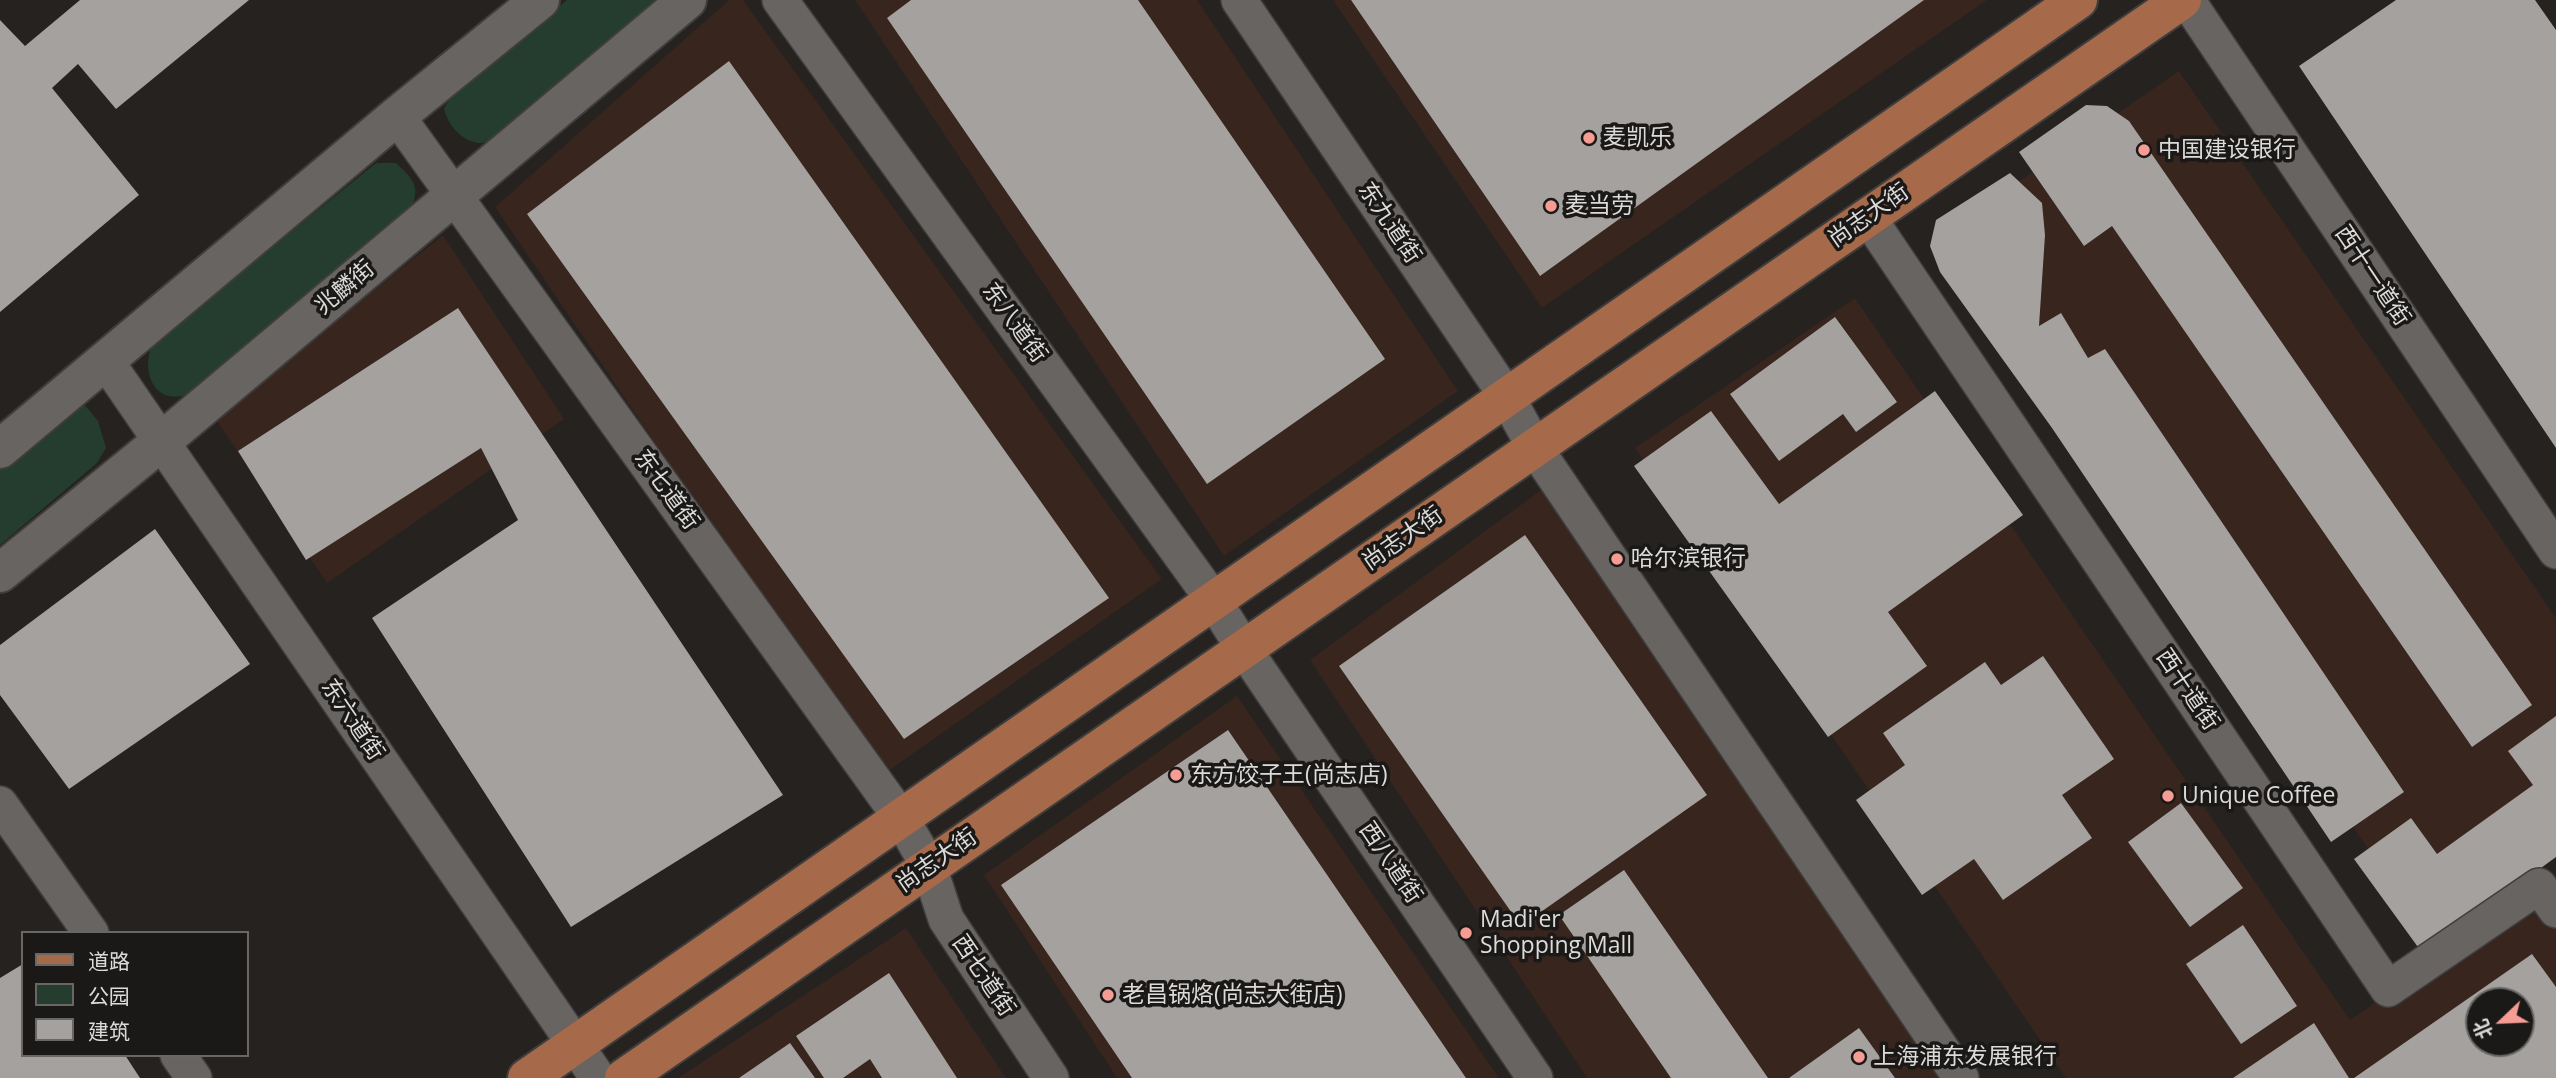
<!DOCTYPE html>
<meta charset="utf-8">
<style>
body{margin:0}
#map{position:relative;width:2556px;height:1078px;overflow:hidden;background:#252220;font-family:"Open Sans","Noto Sans SC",sans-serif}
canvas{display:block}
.legend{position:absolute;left:21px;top:931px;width:228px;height:126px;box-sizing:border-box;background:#1b1917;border:2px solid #686765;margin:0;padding:9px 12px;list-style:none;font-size:21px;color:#dcdbd9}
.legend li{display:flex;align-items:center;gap:14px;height:35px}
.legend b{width:35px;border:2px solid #686765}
.north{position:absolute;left:2465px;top:987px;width:70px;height:70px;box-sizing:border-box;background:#1b1917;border:2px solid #686765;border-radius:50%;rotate:247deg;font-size:19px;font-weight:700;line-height:28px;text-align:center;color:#dcdbd9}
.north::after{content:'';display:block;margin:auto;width:24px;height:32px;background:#f59c94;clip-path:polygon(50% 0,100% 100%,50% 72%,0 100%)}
</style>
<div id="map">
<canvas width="2556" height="1078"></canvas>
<ul class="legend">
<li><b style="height:9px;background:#a66949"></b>道路</li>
<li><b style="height:19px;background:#243d2f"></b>公园</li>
<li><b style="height:19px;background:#a4a19e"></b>建筑</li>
</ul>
<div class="north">北</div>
</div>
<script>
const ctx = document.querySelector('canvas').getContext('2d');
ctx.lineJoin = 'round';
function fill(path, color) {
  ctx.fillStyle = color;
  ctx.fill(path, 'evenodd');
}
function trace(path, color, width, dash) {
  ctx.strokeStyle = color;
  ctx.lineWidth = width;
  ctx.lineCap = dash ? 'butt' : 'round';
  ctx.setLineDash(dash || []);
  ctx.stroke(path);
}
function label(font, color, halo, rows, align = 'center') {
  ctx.font = font + ' "Open Sans","Noto Sans SC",sans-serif';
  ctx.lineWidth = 7;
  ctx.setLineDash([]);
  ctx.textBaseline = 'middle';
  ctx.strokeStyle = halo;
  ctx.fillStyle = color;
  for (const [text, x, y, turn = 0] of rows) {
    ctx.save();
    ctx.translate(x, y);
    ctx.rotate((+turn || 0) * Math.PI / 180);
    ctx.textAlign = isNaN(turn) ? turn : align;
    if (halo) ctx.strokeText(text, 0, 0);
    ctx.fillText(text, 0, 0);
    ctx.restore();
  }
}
fill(new Path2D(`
 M729 0H743L1162 579 881 776 495 207Z
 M855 0H1197L1458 391 1224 556Z
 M1333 0H1987L1542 308Z
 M2179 71 2556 618V834L2422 927 1944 233Z
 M443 235 564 419 327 583 215 418Z
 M1855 298 2350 1020 2537 892 2556 920V1078H2066L1635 448ZM2479 1001H2521V1043H2479Z
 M1541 490 1939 1078H1587L1310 660Z
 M1237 696 1499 1078H1117L984 875Z
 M906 928 1006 1078H678Z`), '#37251e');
fill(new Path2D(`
 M567 0H665L503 138C496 139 486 143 479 143 461 141 447 124 444 108L458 87Z
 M376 163H396C413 179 421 186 411 209L212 379C202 384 191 394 181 396 151 402 141 366 153 344Z
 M84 404 98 421 106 448 97 463 0 545V469L50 426Z`), '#243d2f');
fill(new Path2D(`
 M80 0H249L116 109 78 64 52 88 139 195 0 312V20L25 46Z
 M911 0H1138L1385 359 1207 484 887 18Z
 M1351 0H1924L1540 276Z
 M2396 0H2535L2556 30V448L2299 66Z
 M729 61 1109 598 904 739 527 214Z
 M2086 105 2107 106 2129 121 2532 705 2472 747 2112 226 2084 246 2019 152Z
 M2010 173 2042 203 2045 235 2039 326 2061 313 2088 358 2105 349 2404 792 2331 842 2052 428 1940 272 1930 246 1936 220Z
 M458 308 783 795 571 927 372 618 518 520 481 448 306 560 238 451Z
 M1835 317 1897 402 1856 432 1843 414 1779 461 1730 394Z
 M1935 391 2023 515 1888 612 1927 666 1828 737 1634 466 1711 411 1779 504Z
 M155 529 250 664 69 789 0 695V645Z
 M1525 535 1707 795 1521 926 1339 666Z
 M2043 656 2114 759 2062 795 2092 838 2003 900 1974 859 1922 895 1856 800 1905 765 1883 733 1985 662 2001 685Z
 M2556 716V857L2423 954 2354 859 2411 818 2437 854 2533 785 2508 751Z
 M1228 730 1466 1078H1132L1001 885Z
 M2181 803 2243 888 2190 927 2128 842Z
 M1624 870 1768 1078H1671L1559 915Z
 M2243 925 2297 1006 2241 1044 2186 964Z
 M2532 954 2556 987V1078H2354ZM2479 1001H2521V1043H2479Z
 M23 964V1055H125L140 1078H0V978Z
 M889 973 957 1078H882L870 1059 843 1078H824L796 1036Z
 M2314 1023 2349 1078H2233Z
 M1859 1028 1895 1078H1789Z
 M790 1043 815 1078H739Z`), '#a4a19e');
const street = new Path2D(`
 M780 0 1214 601 1244 649 1535 1078
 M1239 0 1507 397 1535 448 1961 1078
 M2187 0 2556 551
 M397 116 901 818 929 867 946 919 1051 1078
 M1868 217 2388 989 2539 886 2556 910
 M106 361 598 1078
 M0 804 91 933
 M178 1055 194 1078`);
const secondary = new Path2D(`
 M0 449 397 116 540 0
 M0 573 162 441 687 0`);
const primary = new Path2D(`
 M527 1078 2078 0
 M624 1078 2182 0`);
trace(street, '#3f3e3c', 38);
trace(secondary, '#3f3e3c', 42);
trace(primary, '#3f3e3c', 42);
trace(street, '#676462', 35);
trace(secondary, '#676462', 38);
trace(primary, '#a66949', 38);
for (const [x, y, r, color] of [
 [1589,138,7,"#f59c94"],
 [2144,150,7,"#f59c94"],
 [1551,206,7,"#f59c94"],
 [1617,559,7,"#f59c94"],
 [1176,775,7,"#f59c94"],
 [2168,796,7,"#f59c94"],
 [1466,933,7,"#f59c94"],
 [1108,995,7,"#f59c94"],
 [1859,1057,7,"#f59c94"]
]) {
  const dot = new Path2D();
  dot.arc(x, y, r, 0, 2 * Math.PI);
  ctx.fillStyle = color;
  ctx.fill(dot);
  trace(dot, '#1b1917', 2.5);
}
label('23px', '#dcdbd9', '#1b1917', [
 ["麦凯乐",1603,138],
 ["中国建设银行",2158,150],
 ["麦当劳",1565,206],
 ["哈尔滨银行",1631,559],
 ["东方饺子王(尚志店)",1190,775],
 ["Unique Coffee",2182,796],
 ["Madi'er",1480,920],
 ["Shopping Mall",1480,946],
 ["老昌锅烙(尚志大街店)",1122,995],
 ["上海浦东发展银行",1873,1057]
], 'left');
label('23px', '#dcdbd9', '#1b1917', [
 ["尚志大街",1869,216,-35],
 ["东九道街",1389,223,56],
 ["西十一道街",2372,276,56],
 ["兆麟街",345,288,-40],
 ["东八道街",1014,323,54],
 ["东七道街",666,490,54],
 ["尚志大街",1403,539,-35],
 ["西十道街",2187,690,56],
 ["东六道街",352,720,56],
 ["尚志大街",937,861,-35],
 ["西八道街",1390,863,56],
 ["西七道街",983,976,56]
]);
</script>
